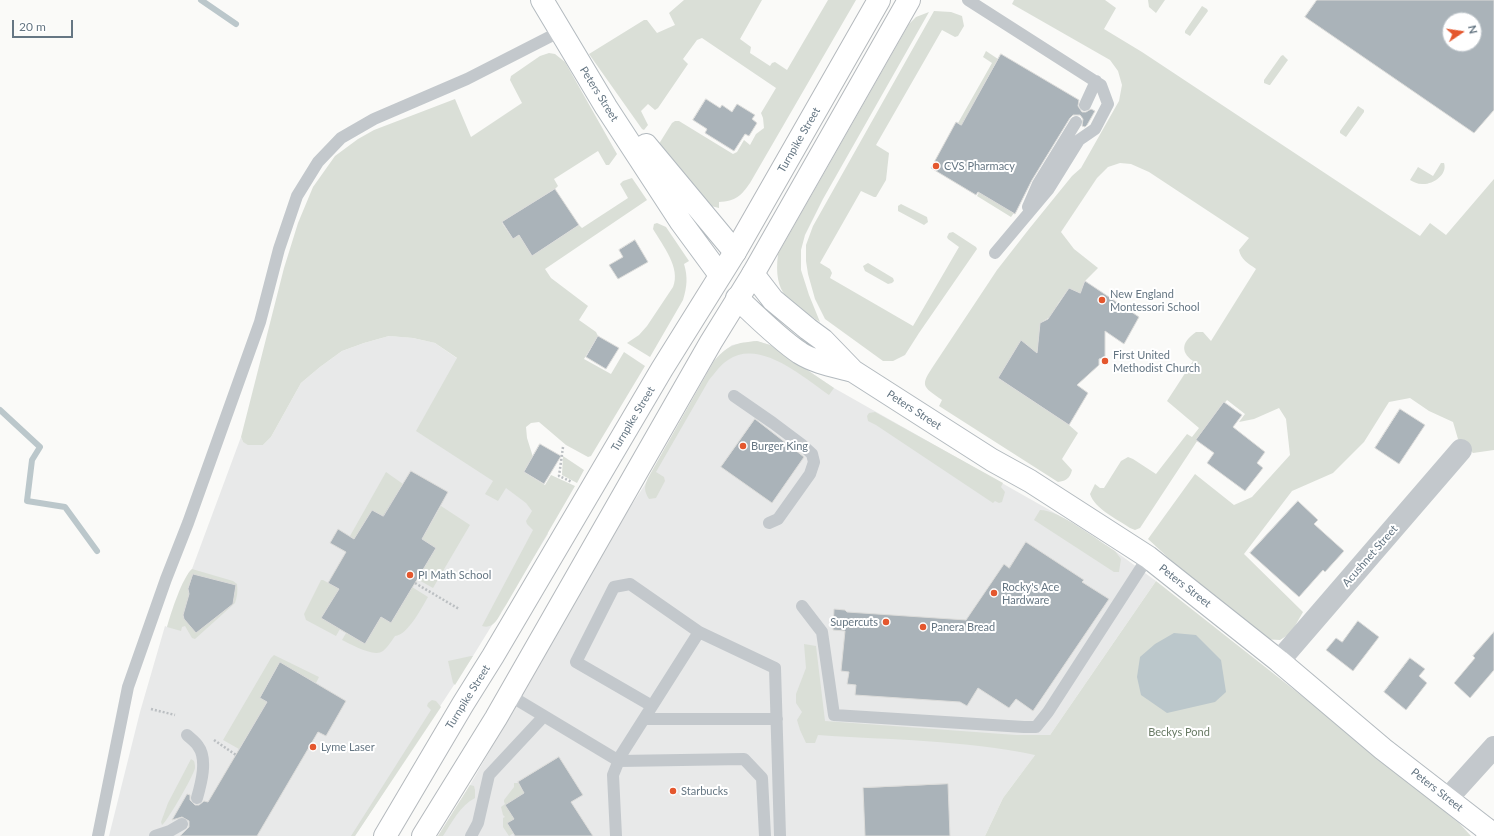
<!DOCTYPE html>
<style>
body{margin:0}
#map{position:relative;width:1494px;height:836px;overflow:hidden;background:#fafaf8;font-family:Lato,sans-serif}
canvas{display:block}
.north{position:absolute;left:1442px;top:12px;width:40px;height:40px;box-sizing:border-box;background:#fff;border:1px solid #c1c8cd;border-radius:50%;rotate:77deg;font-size:11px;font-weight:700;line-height:16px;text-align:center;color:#657683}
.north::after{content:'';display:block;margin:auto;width:14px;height:18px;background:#e4572e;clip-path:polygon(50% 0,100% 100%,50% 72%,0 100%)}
.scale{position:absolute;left:12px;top:20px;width:61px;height:18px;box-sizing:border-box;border:2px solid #657683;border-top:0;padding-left:5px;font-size:12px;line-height:14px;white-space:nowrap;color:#657683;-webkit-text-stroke:3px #fff;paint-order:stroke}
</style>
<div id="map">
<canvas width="1494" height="836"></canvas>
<div class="north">N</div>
<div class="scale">20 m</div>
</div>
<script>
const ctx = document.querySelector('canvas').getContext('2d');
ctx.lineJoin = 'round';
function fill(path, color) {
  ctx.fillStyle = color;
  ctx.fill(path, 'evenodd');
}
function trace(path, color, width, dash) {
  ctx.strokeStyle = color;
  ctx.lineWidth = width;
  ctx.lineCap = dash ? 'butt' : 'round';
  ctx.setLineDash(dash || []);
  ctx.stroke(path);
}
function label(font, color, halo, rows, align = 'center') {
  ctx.font = font + ' Lato,sans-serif';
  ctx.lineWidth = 4;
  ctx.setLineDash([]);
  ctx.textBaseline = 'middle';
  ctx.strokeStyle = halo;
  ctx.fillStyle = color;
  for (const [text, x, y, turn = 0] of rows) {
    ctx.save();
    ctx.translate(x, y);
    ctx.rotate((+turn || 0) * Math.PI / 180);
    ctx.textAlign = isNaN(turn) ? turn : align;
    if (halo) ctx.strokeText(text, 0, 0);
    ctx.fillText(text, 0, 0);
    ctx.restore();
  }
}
fill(new Path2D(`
 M389 336 413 338 435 343 458 359 421 423 538 501 548 534 473 656 355 836H109L140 712 165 626 167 627 181 589 189 572 192 569 241 437 243 442 263 445 271 437 301 383 320 367 342 351 364 343Z
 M757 341 770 345 834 388 1076 525 1115 551 1156 581 1050 735 1003 798 985 836H438L470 785 627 512 644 486 714 361 723 352 732 345Z`), '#e8e9e9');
fill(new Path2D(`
 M684 0H762L740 39 751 47 750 53 770 66 772 63 775 62 787 70 828 0H856L750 183C741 196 736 201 719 202V208L707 205 657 147 672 123 675 121H679L733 154 737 152 744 140 750 145 756 134 764 128 763 118 761 113 776 88 702 38 697 40 683 59 688 64 658 108 655 110 648 104 641 111 648 125 644 130 642 129 589 54 644 20H647L657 33 675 25 669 13Z
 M1014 0H1105L1116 8 1104 29 1142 52 1420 236 1430 223 1446 235 1494 179V450L1473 453 1458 439 1453 422 1429 411 1410 398 1389 402 1364 442 1333 473 1292 491 1244 554 1303 612 1291 633 1280 640 1262 639 1242 626 1148 539 1195 474 1234 505 1252 497 1290 455 1286 419 1279 408 1254 419 1239 422 1245 414 1227 400 1209 423 1140 528 1135 530 1130 528C1117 519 1095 509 1090 494L1095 484 1100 488H1104L1121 461 1128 457 1133 459 1156 474 1187 434 1192 437 1199 428 1167 401 1193 361C1179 351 1183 341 1196 332H1203L1211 341 1256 269C1248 263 1241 260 1239 250L1249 238 1149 172 1131 164 1120 163 1108 167 1097 178 1061 232 1074 249 1098 268 1085 281 1080 293 1069 288 1057 305 1064 309 1040 323 1037 353 1021 341 998 378 1069 425 1078 433 1062 459 1072 470C1070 479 1065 481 1058 482L939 406 942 400C922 386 920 386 934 365L997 270 1029 229 1072 176 1081 168 1119 101 1122 85 1118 71 1110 60 1012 4Z
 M1148 0H1165L1156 13 1149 7Z
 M1202 6 1207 9 1208 11 1190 36 1185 33V31Z
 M934 11 951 12 962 16 964 26 958 36 955 37 942 30 876 145 889 153 886 180 876 197H874L861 191 820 263 830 269 832 273 830 278 913 326 959 247 948 239 947 237 949 233 953 232 976 247 977 249 919 333 905 355 893 361H883L825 319 815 299 808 274 806 261V245L813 226Z
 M929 12 823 199 805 235 801 250V270L809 295 820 322C789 302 773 295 778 254L909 24 916 17Z
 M986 51 998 59 961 125 958 123 992 63 983 57Z
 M549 53 555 54 565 62 617 154 609 165H606L598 151 554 179 558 186 555 189 502 223 513 239 519 235 532 256 579 225 582 228 628 198 620 184 623 181 632 178 647 200 545 269 551 278 588 306 579 320 596 332 598 336 584 359 611 374 624 352 645 366 591 456 588 457 566 445 539 422 531 423 526 427 527 438 533 457 524 472 545 485 551 475 575 486 506 605C499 615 495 630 482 626L533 530 527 524 526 521 532 511 526 503 506 488 498 501 485 494 493 481 416 431 457 358 435 343 413 338 389 336 364 343 342 351 320 367 301 383 271 437 263 445H248L243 442 241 437 284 268 298 223 313 187 335 156 358 139 374 130 455 99 471 137 522 103 510 80 511 76 540 56Z
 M1283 55 1288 60 1270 85H1269L1264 83V80L1281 56Z
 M1358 106 1364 110V112L1346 137 1340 133V131Z
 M1441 163H1444C1448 175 1432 185 1422 184 1417 184 1414 182 1410 180L1418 167 1433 176Z
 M979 192 1014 213 1011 217 977 196Z
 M901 204 927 217 928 222 924 225 898 211V206Z
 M657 223 666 227 689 261 684 264C688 277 687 287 683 300L650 357 627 343 639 335 647 326 673 287C681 268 663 246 653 229L654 224Z
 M868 263 893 278 894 281 892 283 888 284 865 271 863 266Z
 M757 341 770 345 834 388 829 395C804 378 760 338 728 360 720 365 715 373 709 380L656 472 664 477 665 481 656 498 649 499C644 491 644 487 648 478L714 361C729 344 736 343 757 341Z
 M875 412 1003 483 1001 487 1005 492 1002 502 999 503 995 501 993 503 876 425 868 421 867 416 869 413Z
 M563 456 584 470 577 483 562 475Z
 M386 472 403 484 383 516 372 510 354 539 350 536Z
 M441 506 470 525 433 588 417 579 422 539Z
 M1040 510C1059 510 1097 540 1115 551L1121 559 1119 572H1114L1034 520Z
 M192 569 233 581 237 584C238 591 237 597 235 603L195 639 192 638 185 626 182 627 181 631 167 627C171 613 182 578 192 569ZM193 574 236 585 233 604 196 633 183 617 189 594 188 589Z
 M321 580H323L339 589 322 618 340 629 336 636 306 620 304 614Z
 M1156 581 1382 759 1460 824 1471 836H985L1003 798 1035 755C964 740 891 740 818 735L815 743H806L800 730 797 720 802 712 796 703V694L806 668 804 644 816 646 825 721 1016 735H1050Z
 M412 587 428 597C422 607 408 635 395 636 392 640 388 647 383 651 374 658 351 644 342 640L346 633 365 644 381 617Z
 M274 655 319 677 316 683 280 663 261 698 267 702 239 749 223 740 271 658Z
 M471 656H473L455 685 453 683 448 661Z
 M432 700 436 701 441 707 355 836H351L431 710 427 706 428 703Z
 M191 759 194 761C195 764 195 766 195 768 194 775 167 822 162 825L161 822 168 803Z
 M514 783H518L524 793 514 819V833L509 836 503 827V818L505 817 503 815 501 807 505 804 504 802V800L514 787Z
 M470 785 474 786 475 790V798C460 806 452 822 443 836H438Z`), '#dadfd7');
fill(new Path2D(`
 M1174 633 1196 635 1221 660 1226 692 1215 702 1167 713 1141 695 1137 677 1140 657 1155 644Z`), '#bbc7cb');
trace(new Path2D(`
 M201 0 236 24
 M0 410 40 447 32 460 27 501 65 507 97 551`), '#bbc7cb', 6);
const building = new Path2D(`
 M1317 0H1494V110L1474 133 1305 17ZM1450 20H1474V44H1450Z
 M1001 54 1079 100 1078 106 1082 112H1086L1091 109 1095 111 1087 125 1085 127 1082 126 1083 119 1080 115H1073L1070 118 1032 180 1015 214 978 192 976 195 931 168 956 122 961 125Z
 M706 99 720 108 722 105 732 112 737 104 755 115 752 119 757 123 749 136 745 134 734 151 705 133 707 129 693 120Z
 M555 189 579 225 532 256 519 235 513 239 502 222Z
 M635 240 648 262 618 279 609 265 623 257 619 250Z
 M1085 281 1139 317 1124 344 1105 331V357L1099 359V365L1077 385 1088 393 1069 425 998 378 1021 340 1037 353 1040 323 1048 319 1069 288 1080 293Z
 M598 336 619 348 606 369 586 357Z
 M1224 402 1242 415 1233 427 1265 452 1257 463 1263 468 1245 491 1207 463 1214 453 1196 440Z
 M1400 409 1425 425 1399 464 1375 448Z
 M755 419 804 457 772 503 721 467Z
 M540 444 561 456 544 484 524 472Z
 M411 471 448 492 422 539 436 548 391 623 381 617 365 644 321 618 339 589 328 583 346 552 330 543 338 529 354 539 372 510 383 516Z
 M1298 501 1318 520 1314 524 1344 551 1325 572 1323 570 1299 597 1250 553Z
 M1026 542 1084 580 1082 582 1109 599 1033 711 1016 699 1009 708 978 688 967 706 960 702 855 695 856 685 847 684 849 672 841 671 845 631 833 630 834 609 845 610 847 612 966 620 1004 564 1009 568Z
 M193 574 236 585 233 604 196 633 184 619 183 615 189 594 188 589Z
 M1358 621 1379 637 1353 671 1326 650 1336 638 1342 642Z
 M1494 632V670L1470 698 1454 683 1475 658 1473 656Z
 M1410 658 1425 669 1419 676 1427 683 1406 710 1384 692Z
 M280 662 346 701 326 736 318 732 257 836H180L189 827V821L182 817 172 820 187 794 190 795V800L195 805H199L204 801 208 802 267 702 260 698Z
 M559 757 583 795 571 802 593 836H515L507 823 514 819 505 805 524 793 518 782Z
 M948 784 950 836H865L863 788Z`);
fill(building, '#aab3b9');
trace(building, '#dcdcda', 1);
const secondary = new Path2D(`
 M542 0 606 107 681 222 720 275
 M646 145 735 252
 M753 274 773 300 808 329 823 340 853 371 992 460 1030 481 1148 557 1279 661 1383 749 1494 835
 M737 298C756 316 779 339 800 353 816 363 835 366 853 371`);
const primary = new Path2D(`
 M1486 829 1488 836`);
const trunk = new Path2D(`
 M385 836 463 704 493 656 662 369 735 252 879 0
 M423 836 496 718 711 342 753 274 909 0`);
trace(secondary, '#b3babf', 24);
trace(primary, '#b5babe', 24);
trace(trunk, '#b4b9bd', 24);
trace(new Path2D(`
 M563 447 559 476 572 482
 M415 583 459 609
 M151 709 175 715
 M214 740 236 755`), '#bbbfc2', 2.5, [2, 2]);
trace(new Path2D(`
 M968 0 1101 85 1108 104 1095 129 1079 140 1048 190 995 253
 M1085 105 1096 81
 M1028 207 1038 184 1076 122
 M734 396 773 423 801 444 812 454 814 462 810 474 778 519 769 523
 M802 606 822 632 834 715 1024 727H1036L1048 712 1148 557
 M509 695 619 761 744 759 762 778 765 836
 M652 706 576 662 614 587 630 584 699 632
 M644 719H777
 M187 735C190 738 196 742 198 746 208 759 201 784 197 798
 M98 836 128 687 166 579 188 523 260 322 279 249 297 196 318 162 341 138 374 119 467 79 561 31
 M155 836 170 831 182 824
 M471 836 478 823 489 775 544 716
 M616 836 613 775 621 755 699 632 775 668 780 836`), '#c3c8cc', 12);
trace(new Path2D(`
 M1279 661 1461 450
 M1448 798 1494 747`), '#c3c8cc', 22);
trace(secondary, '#fff', 22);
trace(primary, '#fff', 22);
trace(trunk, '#fff', 22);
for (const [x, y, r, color] of [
 [936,166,4,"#e4572e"],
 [1102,300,4,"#e4572e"],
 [1105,361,4,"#e4572e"],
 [743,446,4,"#e4572e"],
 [410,575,4,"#e4572e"],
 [994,593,4,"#e4572e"],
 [886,622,4,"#e4572e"],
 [923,627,4,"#e4572e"],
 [313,747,4,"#e4572e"],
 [673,791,4,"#e4572e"]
]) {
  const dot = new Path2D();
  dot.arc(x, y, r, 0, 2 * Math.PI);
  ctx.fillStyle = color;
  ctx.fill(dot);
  trace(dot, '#fff', 1.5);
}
label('11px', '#657683', '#fff', [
 ["Peters Street",599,94,58],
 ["Turnpike Street",799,140,-60],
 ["Peters Street",914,410,33],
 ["Turnpike Street",633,419,-59],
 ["Acushnet Street",1370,556,-49],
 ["Peters Street",1185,586,38],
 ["Turnpike Street",468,697,-58],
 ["Peters Street",1437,790,38]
]);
label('11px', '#657683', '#fff', [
 ["CVS Pharmacy",944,166],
 ["New England",1110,294],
 ["Montessori School",1110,307],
 ["First United",1113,355],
 ["Methodist Church",1113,368],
 ["Burger King",751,446],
 ["PI Math School",418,575],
 ["Rocky's Ace",1002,587],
 ["Hardware",1002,600],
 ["Supercuts",878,622,"right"],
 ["Panera Bread",931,627],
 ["Lyme Laser",321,747],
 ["Starbucks",681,791]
], 'left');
label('11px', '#687a64', '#fff', [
 ["Beckys Pond",1179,732]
]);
</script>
